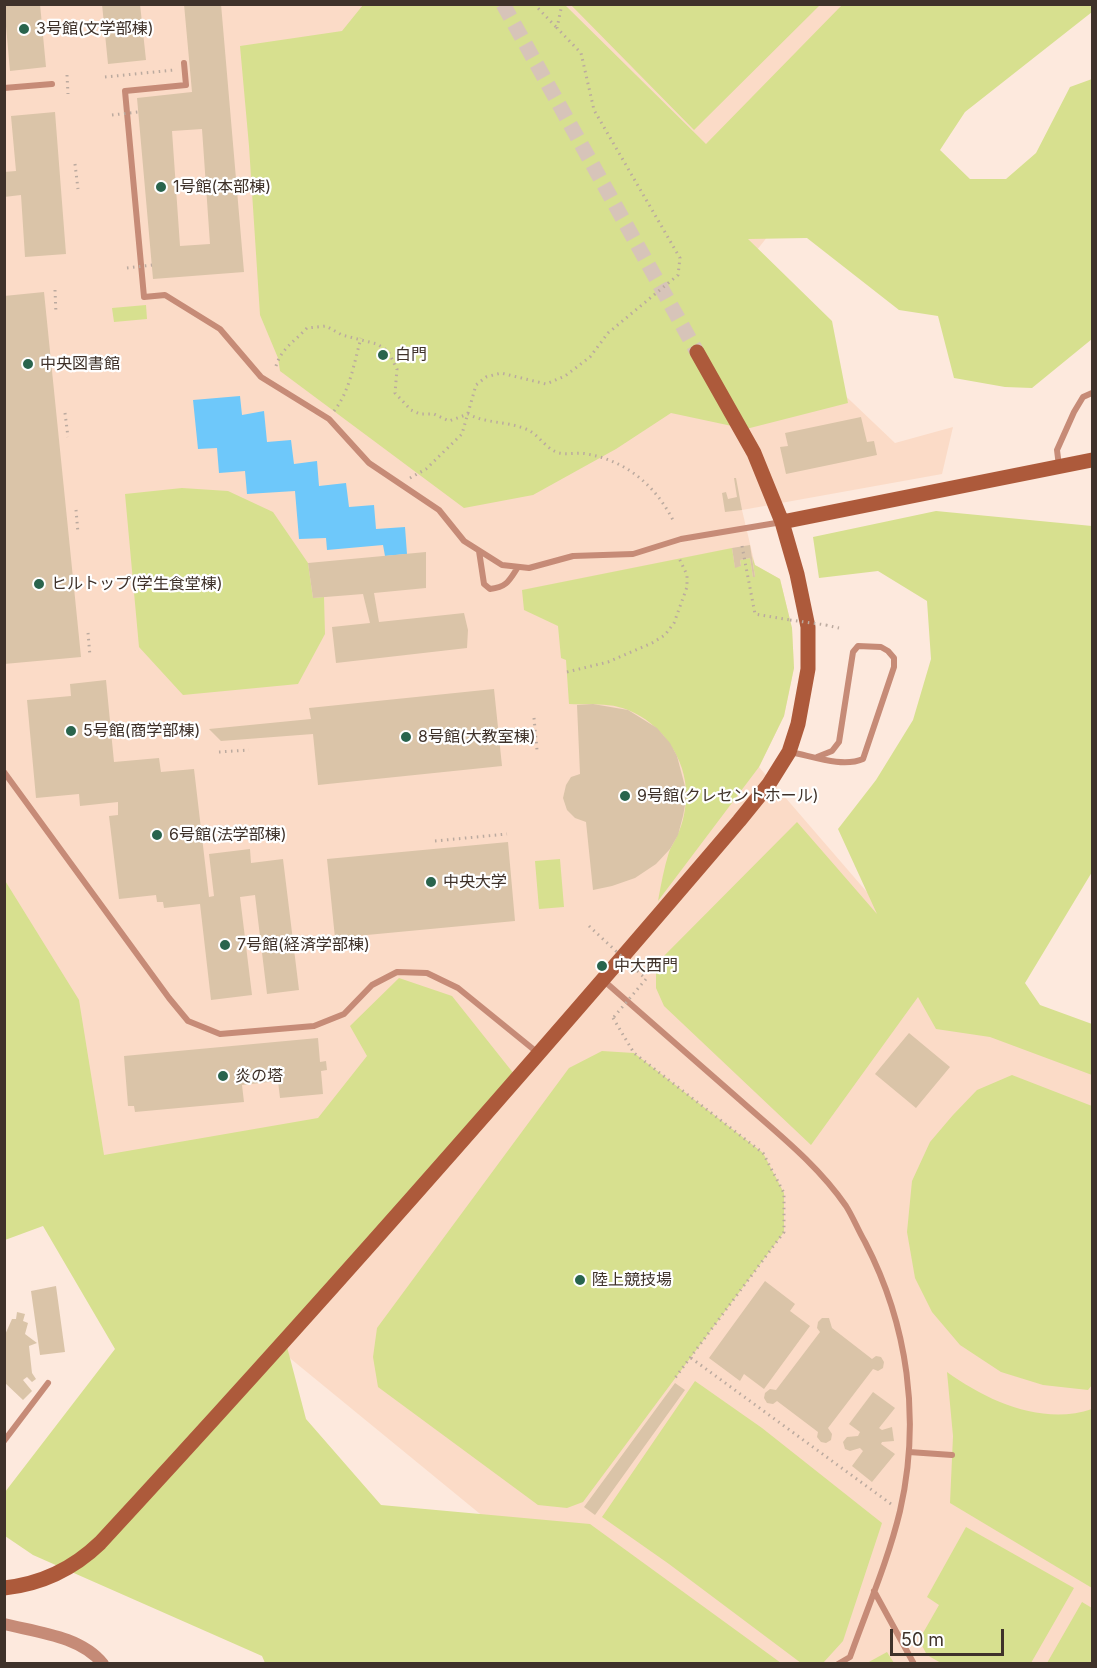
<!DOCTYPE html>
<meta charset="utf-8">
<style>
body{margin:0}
#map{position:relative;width:1097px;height:1668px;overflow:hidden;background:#fde9dd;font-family:Inter,sans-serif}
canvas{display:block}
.frame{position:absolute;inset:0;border:6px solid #3f322a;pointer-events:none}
.scale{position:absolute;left:890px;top:1629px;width:114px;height:27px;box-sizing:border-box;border:3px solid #3f322a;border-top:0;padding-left:8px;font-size:18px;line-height:21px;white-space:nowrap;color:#3f322a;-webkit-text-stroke:4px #fff;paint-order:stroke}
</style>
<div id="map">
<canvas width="1097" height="1668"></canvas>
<div class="frame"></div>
<div class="scale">50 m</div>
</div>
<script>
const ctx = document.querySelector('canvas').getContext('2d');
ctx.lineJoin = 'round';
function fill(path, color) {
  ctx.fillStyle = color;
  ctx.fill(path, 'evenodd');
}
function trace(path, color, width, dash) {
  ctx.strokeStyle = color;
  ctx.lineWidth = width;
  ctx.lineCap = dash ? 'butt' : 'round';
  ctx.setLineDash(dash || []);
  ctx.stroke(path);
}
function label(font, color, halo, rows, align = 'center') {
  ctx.font = font + ' Inter,"Noto Sans JP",sans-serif';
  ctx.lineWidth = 4.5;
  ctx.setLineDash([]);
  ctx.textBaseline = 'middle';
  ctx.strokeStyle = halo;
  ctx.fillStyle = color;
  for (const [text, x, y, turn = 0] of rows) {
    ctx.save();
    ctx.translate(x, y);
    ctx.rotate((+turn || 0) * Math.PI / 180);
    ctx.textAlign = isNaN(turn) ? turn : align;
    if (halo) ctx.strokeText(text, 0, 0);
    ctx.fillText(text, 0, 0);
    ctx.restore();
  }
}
fill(new Path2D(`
 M4 5H952L729 285 895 443 953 427 942 474 742 510 755 565 780 579 792 628 794 668 784 716 759 767 980 1023 1092 1067V1663H662L269 1341 36 1163 4 996Z`), '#fbdbc7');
fill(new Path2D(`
 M363 5H565L706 144 842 5H1092V12L965 112 940 150 970 179H1006L1036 153 1070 87 1092 79V339L1032 388 1005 387 954 378 938 316 899 310 807 238 748 239 832 321 848 403 746 429 671 413 616 449 533 495 464 508 280 371 278 358 260 315 249 146 240 46 342 31Z
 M571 5H820L694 130Z
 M146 305 147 319 114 322 112 308Z
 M182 488 228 491 273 512 308 563 313 598 324 597 325 634 298 684 183 695 139 647 125 494Z
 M936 511 1092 526V872L1025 983 1040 1005 1092 1024V1075L990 1037 936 1029 918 997 811 1145 664 1006 656 988V964L797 822 877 914 838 829 876 780 913 720 931 659 927 601 878 571 819 578 813 537Z
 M732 548 735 567 741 566 740 560 750 558 753 577H755L752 556 755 565 780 579 792 628 794 668 784 716 759 767 658 901C661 884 664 868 669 852 671 846 675 841 677 836 683 824 686 808 686 795 687 759 661 723 628 710 609 702 589 705 569 704L566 660 561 658 558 626 524 610 522 590Z
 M560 859 564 907 539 909 535 861Z
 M4 879 79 1000 104 1155 318 1118 367 1056 350 1026 399 978 452 996 514 1074 286 1343 306 1419 381 1505 590 1524 781 1663H265L262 1656 33 1555 5 1536V1492L115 1349 43 1226 5 1240Z
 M602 1051 634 1053 763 1153 784 1193V1232L583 1502 567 1508 538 1505 378 1387 373 1357 377 1328 569 1068Z
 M1012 1075 1092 1106V1385L1088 1390 1043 1385 1001 1372 960 1345 932 1312 915 1278 907 1232 912 1181 930 1142 953 1115 977 1090Z
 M947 1372C987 1401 1043 1426 1092 1409V1588L950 1503 953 1436Z
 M695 1381 762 1428 882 1523 843 1641 823 1663H801L669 1564 602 1517Z
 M966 1527 1074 1588 1031 1663H941L927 1655 919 1640 939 1605 927 1597Z
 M1082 1602 1092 1608V1663H1047Z
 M887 1652 894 1663H867Z`), '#d7e08f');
fill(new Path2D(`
 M240 396 242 415 264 411 267 442 291 440 294 464 317 461 319 486 346 483 349 507 374 505 376 529 405 527 407 554 385 556 383 545 327 550 326 538 299 539 295 491 247 494 245 471 219 473 217 448 198 449 193 400Z`), '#6ec8fa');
fill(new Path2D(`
 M4 4H40L46 67 10 71Z
 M102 4H140L146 60 108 64Z
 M184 4H221L244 272 153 279 137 98 192 92ZM202 129 210 244 180 246 172 131Z
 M55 112 66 254 25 257 21 195 4 197V172L16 171 11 116Z
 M44 292 81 657 4 664V296Z
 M861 417 867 442 874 441 877 455 786 474 780 447 788 446 785 433Z
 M734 478H736L742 510 725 512 722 493 726 492 728 499 737 497Z
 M750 545 755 577H753L750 558 740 560 741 566 735 568 732 548Z
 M426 552V588L374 593 379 622 464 613 468 630 467 648 336 663 332 627 370 623 363 594 313 598 308 563Z
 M106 680 114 762 159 758 161 772 194 769 209 897 214 896 209 854 250 849 251 863 283 859 299 990 267 994 255 895 240 897 252 995 211 1000 200 904 164 908 163 902H157L156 895 119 899 109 816 118 815V802L80 806 79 794 36 798 27 700 71 696 70 684Z
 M494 689 502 766 318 785 313 734 221 741 209 729 311 719 309 708Z
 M593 704 628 710 657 728 670 743 677 756 687 794 683 816 678 835 670 849 656 864 635 878 612 886 593 890 586 822 575 818 567 810 563 798 566 785 571 777 580 774 577 705Z
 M508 842 515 921 335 938 327 859Z
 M909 1033 950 1067 916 1108 875 1074Z
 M318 1038 320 1062 326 1061 327 1070 321 1071 323 1094 280 1098 278 1081 242 1085 244 1102 135 1112 134 1106H128L124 1056Z
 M765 1281 795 1304 790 1311 810 1326 764 1389 744 1374 740 1381 709 1358Z
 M56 1286 65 1352 40 1355 31 1291Z
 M17 1312 25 1314 23 1321 28 1323 25 1334 37 1343 29 1346 32 1373 36 1379 32 1382 27 1377 23 1380 32 1391 23 1400 4 1382V1337L12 1319H16Z
 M822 1318H829L832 1328 872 1359 876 1356 881 1357 884 1362 883 1368 878 1371 873 1369 828 1428 832 1434 831 1440 826 1443 821 1442 817 1437 818 1432 777 1401 773 1404 767 1403 764 1398 765 1393 770 1389 776 1390 820 1332 817 1328 818 1322Z
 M675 1383 685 1390 595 1515 584 1507Z
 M873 1392 895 1408 879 1428 882 1430 892 1427 894 1441 882 1442 881 1444 895 1454 872 1482 852 1466 863 1451 860 1448 850 1451 845 1449 843 1442 847 1437 858 1436 860 1432 849 1424Z`), '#dac4a8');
trace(new Path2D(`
 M503 4 697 352`), '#d7c4b9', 15, [15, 8]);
trace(new Path2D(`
 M534 4 557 28
 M67 75 68 94
 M105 77 174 70
 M75 164 78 189
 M55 290 56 314
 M276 366C281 349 295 341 307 328L326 326 342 335 377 344 388 351 397 369 395 393 411 410 420 414H434L449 421 468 414C488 424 506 421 526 429 539 434 545 449 559 453 568 455 578 452 587 454 627 461 656 486 674 522
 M334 411C350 391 354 363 361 338
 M65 413 68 437
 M410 478 426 469 462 434 476 385 486 377 501 373 546 384 565 376 590 357 608 333 678 275 680 258 594 110 581 53 557 28 562 4
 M76 510 78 533
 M742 546 755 614 790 620
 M826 625 839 628
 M88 633 90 656
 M567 672 608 662 652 643 665 635 674 623 687 587V575L679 558
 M534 718 537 750
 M219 752 249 750
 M435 841 507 834
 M613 1018 634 1053 763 1153 784 1193V1232L675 1378
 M691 1358 891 1504`), '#bbaa9f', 3, [1.5, 4.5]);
trace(new Path2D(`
 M184 63 186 85 125 91 144 297 165 295 220 329 261 377 329 419 369 463 439 510 464 541 502 565 529 568 573 556 633 554 681 539 782 522
 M4 88 52 84
 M1059 466 1057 450 1074 412 1083 397 1092 393
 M479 551 484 584 490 589C507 587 509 581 518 567
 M790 752C812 756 842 768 863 759L894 667V658L888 651 881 647 858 646 853 652 839 742 832 751 817 757
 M4 772 169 998 188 1021 220 1034 314 1026 344 1014 372 985 397 972 427 973 458 988 538 1053
 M603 980C649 1020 694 1060 740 1100 777 1133 817 1164 846 1206 853 1217 858 1230 865 1242 908 1325 921 1419 900 1511 888 1561 867 1609 850 1657L838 1664
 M4 1441 48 1383
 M909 1452 952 1455
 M874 1591 914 1664`), '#c68b77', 6);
trace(new Path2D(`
 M4 1624C36 1632 81 1636 103 1664`), '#c68b77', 12);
trace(new Path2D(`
 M782 522 1092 460
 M4 1588C42 1584 73 1569 100 1543 318 1307 531 1065 739 821L769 784 789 752 798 724 808 669V627L797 574 782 522 754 453 697 352`), '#ad5a3b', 15);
trace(new Path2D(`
 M112 115 138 112
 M127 268 152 265
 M790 620 826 625
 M589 926 646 979 613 1018`), '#bbaa9f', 3, [1.5, 4.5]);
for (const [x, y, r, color] of [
 [24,29,6,"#29644d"],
 [161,187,6,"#29644d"],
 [383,355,6,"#29644d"],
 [28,364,6,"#29644d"],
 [39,584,6,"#29644d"],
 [71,731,6,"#29644d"],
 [406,737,6,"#29644d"],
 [625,796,6,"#29644d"],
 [157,835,6,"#29644d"],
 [431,882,6,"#29644d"],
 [225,945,6,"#29644d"],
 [602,966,6,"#29644d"],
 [223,1076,6,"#29644d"],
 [580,1280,6,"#29644d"]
]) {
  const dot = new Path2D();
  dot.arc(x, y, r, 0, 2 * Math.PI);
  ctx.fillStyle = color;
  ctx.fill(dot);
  trace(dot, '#fff', 2);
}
label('16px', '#3f322a', '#fff', [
 ["3号館(文学部棟)",36,29],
 ["1号館(本部棟)",173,187],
 ["白門",395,355],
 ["中央図書館",40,364],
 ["ヒルトップ(学生食堂棟)",51,584],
 ["5号館(商学部棟)",83,731],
 ["8号館(大教室棟)",418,737],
 ["9号館(クレセントホール)",637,796],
 ["6号館(法学部棟)",169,835],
 ["中央大学",443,882],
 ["7号館(経済学部棟)",237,945],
 ["中大西門",614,966],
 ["炎の塔",235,1076],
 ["陸上競技場",592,1280]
], 'left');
</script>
